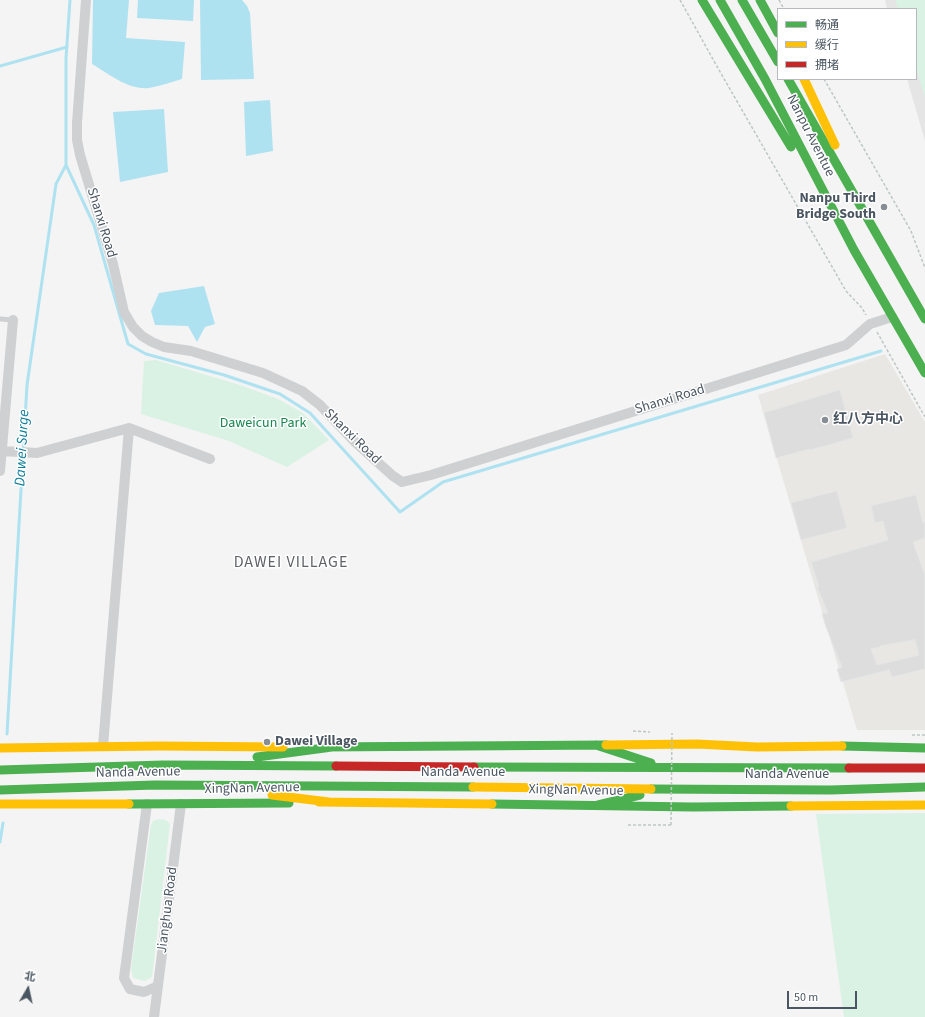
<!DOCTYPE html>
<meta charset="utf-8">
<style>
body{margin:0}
#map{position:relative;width:925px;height:1017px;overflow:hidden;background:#f4f4f4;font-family:"Source Sans 3","Noto Sans SC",sans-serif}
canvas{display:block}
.legend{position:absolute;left:777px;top:8px;width:140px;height:72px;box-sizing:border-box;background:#fff;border:1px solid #b7bbc0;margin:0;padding:5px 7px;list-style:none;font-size:12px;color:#4a5661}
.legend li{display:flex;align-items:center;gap:8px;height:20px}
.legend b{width:20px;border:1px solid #b7bbc0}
.north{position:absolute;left:8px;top:969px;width:40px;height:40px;-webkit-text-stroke:3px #fff;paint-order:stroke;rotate:9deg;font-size:11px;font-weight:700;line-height:16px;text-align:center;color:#4a5661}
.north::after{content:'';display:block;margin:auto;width:14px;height:18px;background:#4a5661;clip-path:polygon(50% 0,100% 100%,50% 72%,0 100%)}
.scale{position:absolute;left:787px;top:991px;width:70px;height:18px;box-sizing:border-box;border:2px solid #4a5661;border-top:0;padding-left:5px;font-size:12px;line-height:14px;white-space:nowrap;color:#4a5661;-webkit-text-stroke:3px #fff;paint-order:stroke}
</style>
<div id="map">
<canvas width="925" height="1017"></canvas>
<ul class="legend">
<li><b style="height:5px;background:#4caf50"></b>畅通</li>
<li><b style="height:5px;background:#ffc107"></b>缓行</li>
<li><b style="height:5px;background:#c62828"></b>拥堵</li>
</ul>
<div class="north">北</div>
<div class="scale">50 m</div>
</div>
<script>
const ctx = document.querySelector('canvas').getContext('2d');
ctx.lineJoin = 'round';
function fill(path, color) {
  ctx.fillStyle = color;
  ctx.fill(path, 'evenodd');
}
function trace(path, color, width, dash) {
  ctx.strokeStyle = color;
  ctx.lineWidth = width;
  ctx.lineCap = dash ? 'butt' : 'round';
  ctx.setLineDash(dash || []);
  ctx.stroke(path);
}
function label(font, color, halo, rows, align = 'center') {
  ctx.font = font + ' "Source Sans 3","Noto Sans SC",sans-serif';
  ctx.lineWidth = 3;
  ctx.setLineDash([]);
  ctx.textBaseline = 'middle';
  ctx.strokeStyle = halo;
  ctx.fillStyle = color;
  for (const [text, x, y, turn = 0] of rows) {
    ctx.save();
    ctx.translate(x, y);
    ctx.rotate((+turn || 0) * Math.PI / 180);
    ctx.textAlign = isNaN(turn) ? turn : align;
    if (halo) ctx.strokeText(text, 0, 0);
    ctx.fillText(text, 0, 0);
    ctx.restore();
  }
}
fill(new Path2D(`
 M885 354 925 422V730H857L758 395Z`), '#e8e7e3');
fill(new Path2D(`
 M885 0H925V141L907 79H916V9H887Z`), '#e6e5e6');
fill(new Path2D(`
 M895 0H925V97L916 68V9H898Z
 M156 360 240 385 278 399 303 413 329 440 287 467 229 441 141 414 144 361Z
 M925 813V1017H844L816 814Z
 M160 819 166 820 170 824 152 977 145 981 133 978 131 969 151 825 153 821Z`), '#d9f2e3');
fill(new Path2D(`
 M93 0H129L126 38 185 42 182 79C171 82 160 86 149 88 128 90 109 74 92 64Z
 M138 0H194L193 21 137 18Z
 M200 0H242L247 6 250 13 254 79 201 80Z
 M270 100 273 151 246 156 244 102Z
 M164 109 168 172 120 182 113 112Z
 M204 286 215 324 205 327 197 342 188 326 155 325 151 311 159 293Z`), '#aee2f0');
trace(new Path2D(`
 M70 0 66 58V165L94 225 128 344 146 354 224 375 280 394 310 413 400 512 443 482 881 351
 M0 66 67 47
 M7 734 27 385 56 184 66 165
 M0 842 3 823`), '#aee2f0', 3);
const building = new Path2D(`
 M840 390 853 438 810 450V449L776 458 764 413Z
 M837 491 847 528 801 540 791 503Z
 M916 495 923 523 925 522V538L913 542 925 575V669L892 677 889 670 841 682 837 669 842 667 826 627 822 614 828 613 817 587H819L811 562 888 540 883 521 875 523 871 506ZM915 640 919 655 877 665 871 649 881 647 880 646Z`);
fill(building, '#ddddde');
trace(building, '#e5e6e7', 1);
trace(new Path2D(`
 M680 0 719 70 846 291 862 308 866 315
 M779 0 784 9
 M824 79 911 231 925 268
 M877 332 925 417
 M633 731 650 732
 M912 735H925
 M628 825H671`), '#bcc7c4', 1.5, [3, 2]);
trace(new Path2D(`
 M0 319 13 320`), '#ced0d2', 5);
trace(new Path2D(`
 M86 0 77 123V140L80 155 113 264 124 312 133 327 142 336 152 342 164 347 191 351 263 373 302 391 320 405 355 442 393 476 402 482 431 475 846 345 870 324 892 317
 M2 451 37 453 129 428 210 459
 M0 471 13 320
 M103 746 129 428
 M147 804 124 978 130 989 144 992 158 986
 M154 1017 181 804`), '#ced0d2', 10);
trace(new Path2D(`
 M702 0 791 147
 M720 0 765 79 854 250 925 373
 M742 0 778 62
 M760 0 778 33
 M788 79 925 319
 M596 745 651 763
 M842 746 925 748
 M322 747 606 745
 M257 757 332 747
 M474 767 849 768
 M0 770 163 765 336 766
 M651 789 831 790 925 787
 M0 790 155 785 473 787
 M129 804 289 803
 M492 804 693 807 791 806
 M598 805 640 795`), '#4caf50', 9);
trace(new Path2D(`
 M804 79 835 145
 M606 745 697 744 757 747 842 746
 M0 748 159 746 283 747
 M473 787 651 789
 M272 795 329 802
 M319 802 492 804
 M0 804H129
 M791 806 925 805`), '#ffc107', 9);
trace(new Path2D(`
 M336 766 474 767
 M849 768H925`), '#c62828', 9);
trace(new Path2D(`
 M671 825 672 733`), '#bcc7c4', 1.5, [3, 2]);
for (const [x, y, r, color] of [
 [884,207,4,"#868d94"],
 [825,420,4,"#868d94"],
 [267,742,4,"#868d94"]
]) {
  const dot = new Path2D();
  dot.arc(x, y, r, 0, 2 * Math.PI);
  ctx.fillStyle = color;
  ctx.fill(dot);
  trace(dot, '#fff', 1.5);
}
label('14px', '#4a5661', '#fff', [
 ["Nanpu Aventue",810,136,63],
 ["Shanxi Road",101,223,73],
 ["Shanxi Road",670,400,-17],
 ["Shanxi Road",352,437,44],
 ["Nanda Avenue",138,773,-1],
 ["Nanda Avenue",463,773],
 ["Nanda Avenue",787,775],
 ["XingNan Avenue",252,789,-1],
 ["XingNan Avenue",576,791,1],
 ["Jianghua Road",168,910,-83]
]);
label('bold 14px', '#4a5661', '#fff', [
 ["Nanpu Third",876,199,"right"],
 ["Bridge South",876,215,"right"],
 ["红八方中心",833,420],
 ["Dawei Village",275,742]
], 'left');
label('14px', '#17864f', '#fff', [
 ["Daweicun Park",263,424]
]);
label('italic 15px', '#0c7c9b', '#fff', [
 ["Dawei Surge",23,448,-87]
]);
ctx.letterSpacing = '1px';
label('16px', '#5f6368', '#fff', [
 ["DAWEI VILLAGE",291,563]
]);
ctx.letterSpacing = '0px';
</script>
